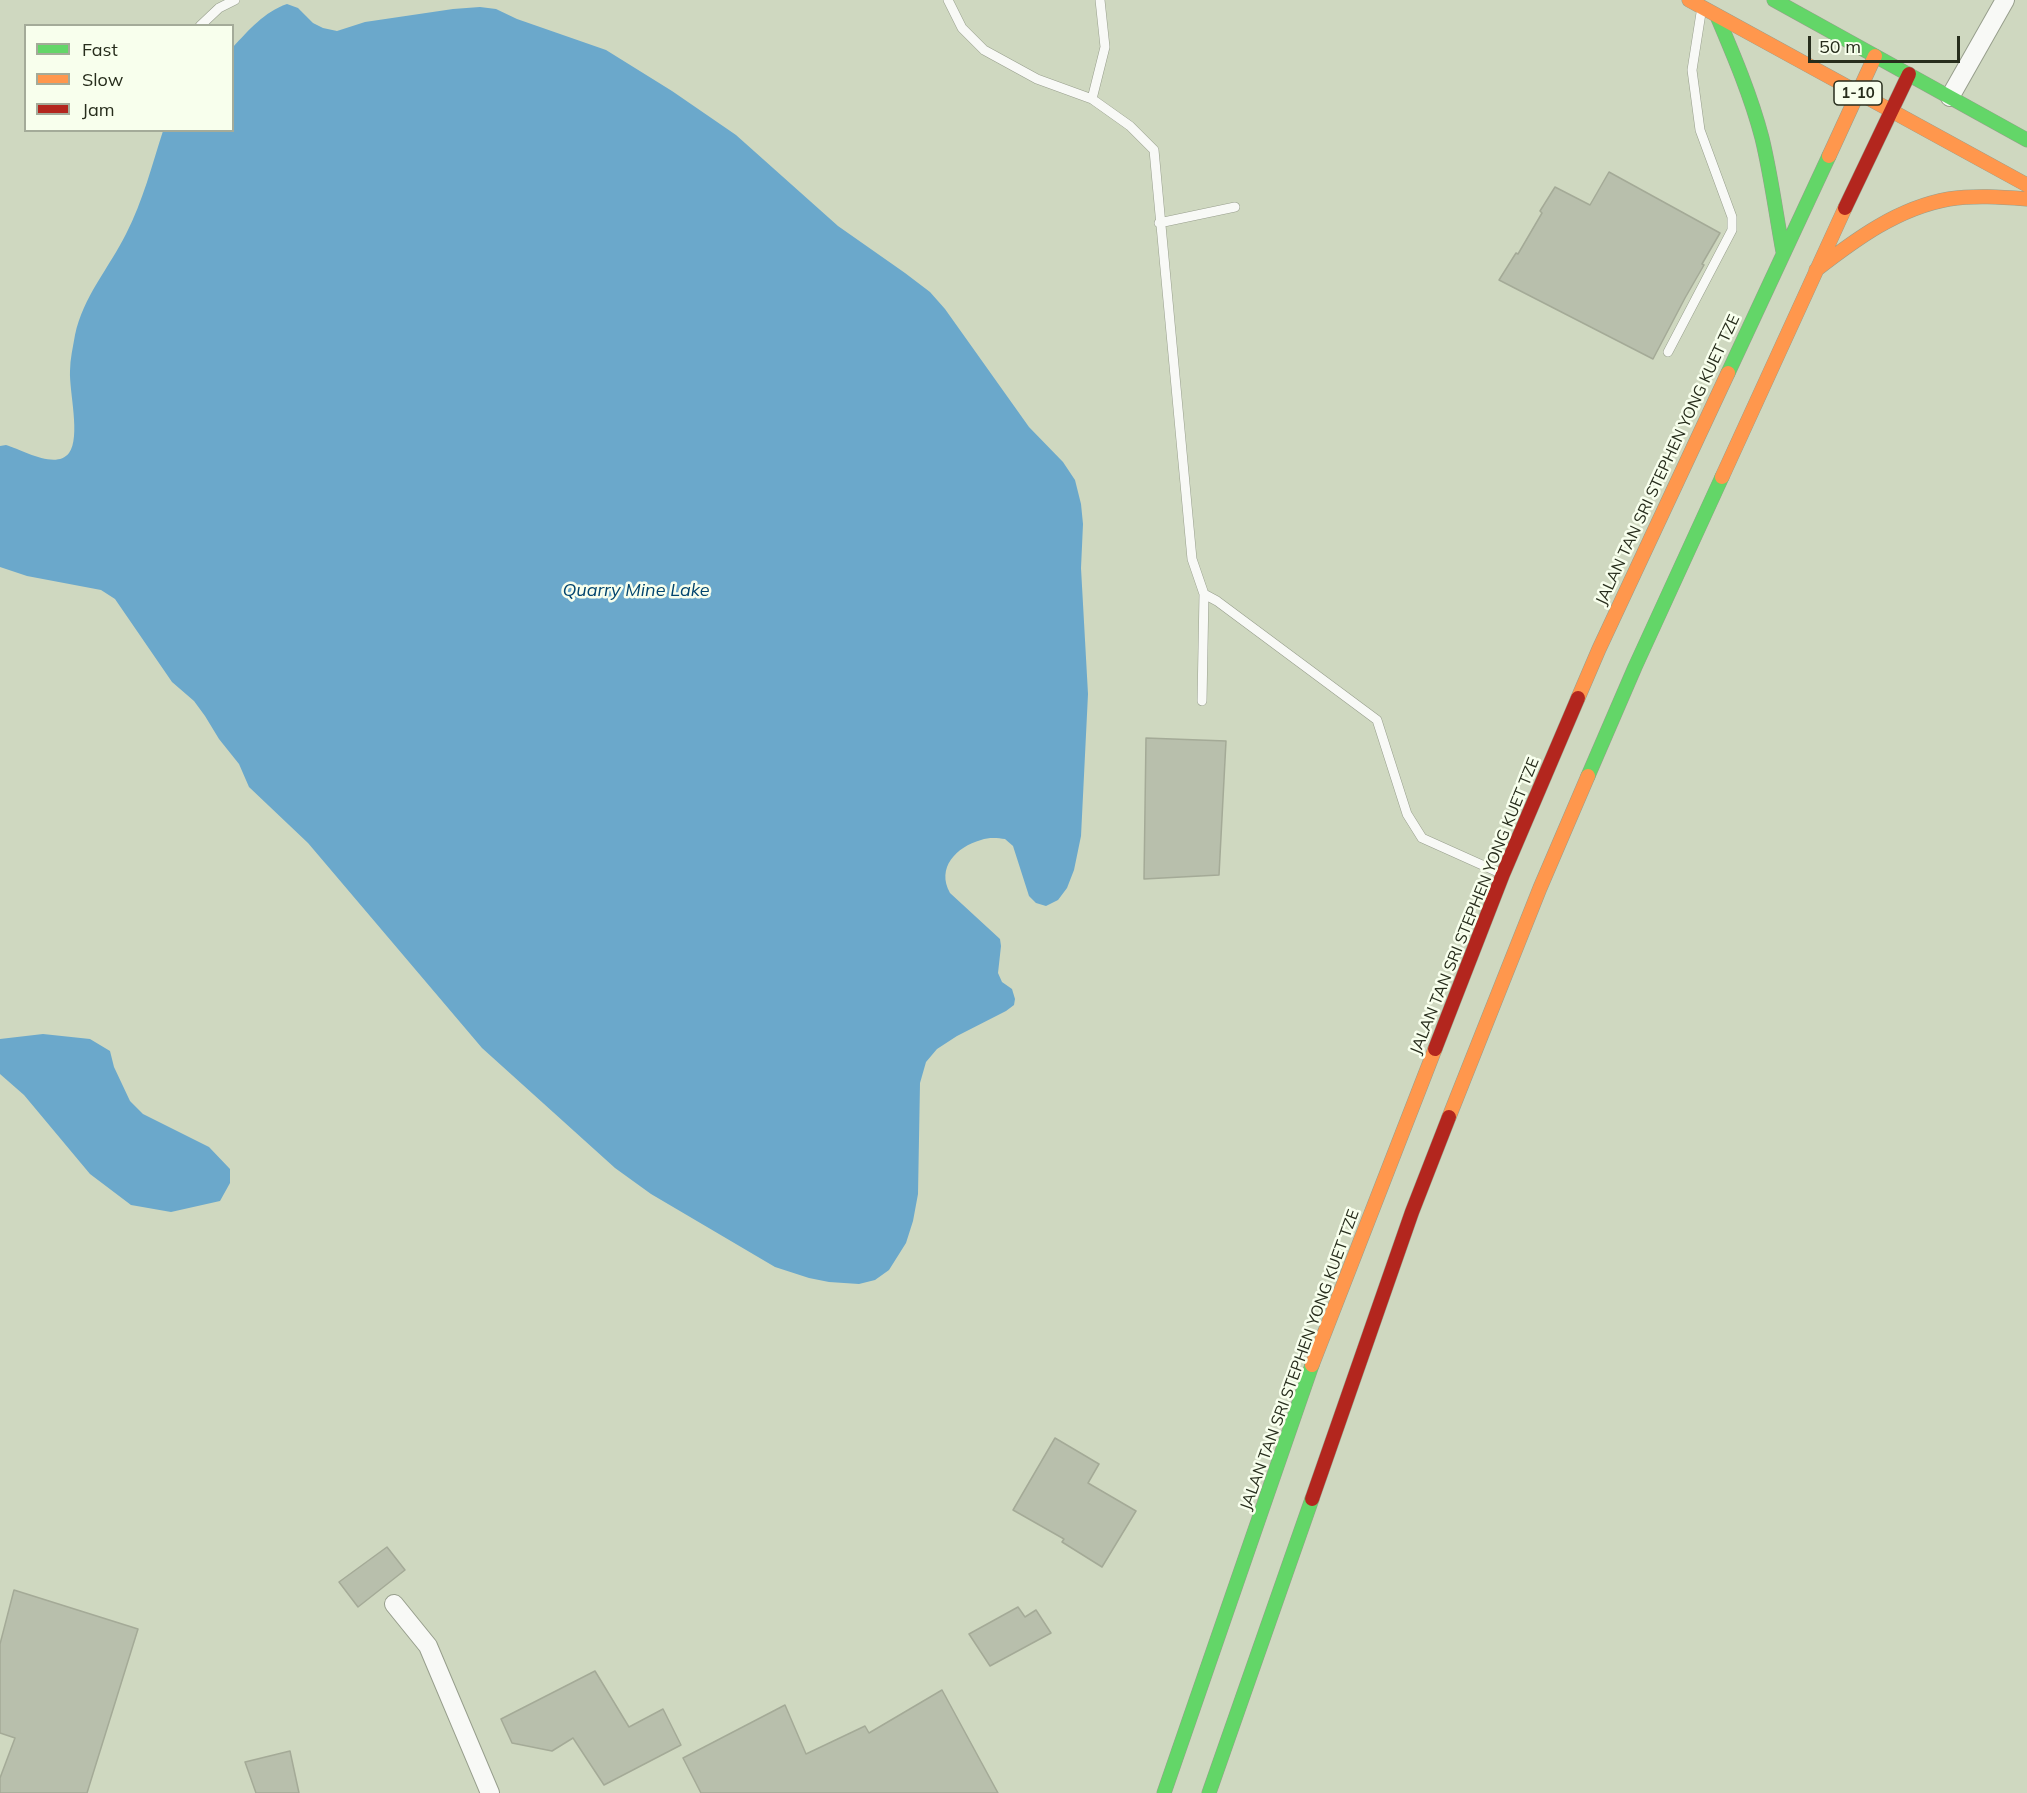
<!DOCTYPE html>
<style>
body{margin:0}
#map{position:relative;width:2027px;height:1793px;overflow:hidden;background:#cfd8c0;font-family:Mulish,sans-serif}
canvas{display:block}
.legend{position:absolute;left:24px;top:24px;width:210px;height:108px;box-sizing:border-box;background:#f8ffed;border:2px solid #a4ab99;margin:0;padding:8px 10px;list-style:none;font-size:18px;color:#272d1c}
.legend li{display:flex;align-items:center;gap:12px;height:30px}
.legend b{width:30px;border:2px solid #a4ab99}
.scale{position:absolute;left:1808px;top:36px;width:152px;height:27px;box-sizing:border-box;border:3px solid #272d1c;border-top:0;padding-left:8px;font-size:18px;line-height:21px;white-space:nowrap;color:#272d1c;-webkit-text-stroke:4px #f8ffed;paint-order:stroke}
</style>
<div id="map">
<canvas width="2027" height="1793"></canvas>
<ul class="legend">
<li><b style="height:8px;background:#63d668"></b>Fast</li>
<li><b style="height:8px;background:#ff974d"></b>Slow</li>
<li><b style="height:8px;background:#b3261e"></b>Jam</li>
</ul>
<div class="scale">50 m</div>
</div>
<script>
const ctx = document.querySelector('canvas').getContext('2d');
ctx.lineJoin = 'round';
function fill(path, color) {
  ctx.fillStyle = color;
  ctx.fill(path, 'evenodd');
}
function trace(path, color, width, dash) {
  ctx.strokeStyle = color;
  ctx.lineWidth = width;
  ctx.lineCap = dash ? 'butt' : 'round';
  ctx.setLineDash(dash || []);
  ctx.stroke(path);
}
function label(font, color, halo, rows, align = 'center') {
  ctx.font = font + ' Mulish,sans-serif';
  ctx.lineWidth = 5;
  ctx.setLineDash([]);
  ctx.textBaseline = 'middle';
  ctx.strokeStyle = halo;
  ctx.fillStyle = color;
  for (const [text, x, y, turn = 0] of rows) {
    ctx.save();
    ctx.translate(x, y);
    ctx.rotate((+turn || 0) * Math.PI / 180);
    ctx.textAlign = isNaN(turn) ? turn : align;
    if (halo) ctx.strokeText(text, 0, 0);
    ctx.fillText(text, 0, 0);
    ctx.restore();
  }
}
fill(new Path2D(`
 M287 4 298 8 313 23 323 28 337 31 365 22 453 9 480 7 496 9 517 19 606 50 672 91 736 135 838 226 905 273 930 292 945 309 1029 427 1063 462 1075 480 1081 504 1083 524 1081 568 1088 694 1081 836 1074 870 1067 888 1058 900 1046 906 1036 903 1029 896 1013 846 1005 839C998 838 989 837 981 840 956 847 936 868 950 893L1000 939 1001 946 998 973 1002 982 1012 989 1015 999 1014 1005 1006 1011 957 1036 937 1049 926 1062 920 1083 918 1194 913 1221 906 1243 889 1270 875 1280 859 1284 829 1282 809 1278 775 1267 651 1194 615 1168 482 1048 308 843 249 787 239 764 219 739 205 716 194 701 172 682 115 599 101 590 27 576 0 567V446L6 445C23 450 56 470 69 453 81 437 69 391 70 371 70 359 73 347 75 335 83 297 109 268 126 234 143 201 152 165 163 131L232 130 233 47C249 30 264 12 287 4Z
 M43 1034 90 1039 110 1051 114 1067 130 1101 143 1114 209 1147 230 1169V1183L220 1201 171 1212 131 1205 90 1174 24 1095 0 1074V1039Z`), '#6ba8cb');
const building = new Path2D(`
 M1609 172 1720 233 1702 264 1704 265 1685 298 1653 359 1499 280 1516 253 1518 254 1542 213 1540 211 1555 187 1590 205Z
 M1146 738 1226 741 1219 875 1144 879Z
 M1055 1438 1099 1464 1088 1483 1136 1511 1102 1567 1062 1542 1064 1539 1013 1510Z
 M387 1547 405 1570 358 1607 339 1582Z
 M14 1590 138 1629 87 1793H0V1778L15 1738 0 1733V1644Z
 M1018 1607 1025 1617 1036 1610 1051 1633 990 1666 969 1634Z
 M595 1671 629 1727 663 1709 681 1745 604 1785 573 1738 552 1751 512 1743 501 1719Z
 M942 1690 998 1793H701L683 1758 785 1705 806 1754 865 1726 869 1733Z
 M290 1751 299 1793H256L245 1762Z`);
fill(building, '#b8bfac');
trace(building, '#a4aa97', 1.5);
const lane = new Path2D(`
 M948 0 962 28 984 50 1037 79 1092 99 1130 126 1154 150 1192 559 1204 594 1217 601 1377 720 1407 814 1422 838 1500 873
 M200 26 219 8 235 0
 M1092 99 1105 47 1100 0
 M1159 223 1235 207
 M1668 352 1732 230V217L1700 130 1692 70 1701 13
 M1202 701 1204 594`);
const street = new Path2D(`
 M1950 97 2005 0
 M394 1604 428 1646 490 1793`);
const fast = new Path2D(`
 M1774 0 2027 140
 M1717 16C1734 56 1751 96 1762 138 1771 175 1776 214 1783 252
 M1728 373 1829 156
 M1588 776 1635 667 1722 477
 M1164 1793 1312 1365
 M1209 1793 1312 1499`);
const slow = new Path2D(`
 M1689 0 2027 185
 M1829 156 1875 56
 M1816 270C1856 239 1898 208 1949 199 1975 195 2001 197 2027 199
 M1722 477 1845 208
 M1578 698 1599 649 1728 373
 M1449 1117 1540 888 1588 776
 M1312 1365 1435 1049`);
const jam = new Path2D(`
 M1845 208 1909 74
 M1435 1049 1503 874 1578 698
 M1312 1499 1412 1212 1449 1117`);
trace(lane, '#979e8c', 10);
trace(street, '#979e8c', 20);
trace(fast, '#979e8c', 15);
trace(slow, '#979e8c', 15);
trace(jam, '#979e8c', 15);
trace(lane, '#f8f9f6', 9);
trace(street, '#f8f9f6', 18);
trace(fast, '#63d668', 14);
trace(slow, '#ff974d', 14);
trace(jam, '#b3261e', 14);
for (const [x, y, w] of [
 [1858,93,48]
]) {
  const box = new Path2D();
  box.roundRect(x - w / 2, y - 12, w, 24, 4.5);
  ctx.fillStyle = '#f8ffed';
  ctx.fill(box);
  trace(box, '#272d1c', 1.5);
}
label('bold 15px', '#272d1c', null, [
 ["1-10",1858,93]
]);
label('16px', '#272d1c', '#f8ffed', [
 ["JALAN TAN SRI STEPHEN YONG KUET TZE",1668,460,-65],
 ["JALAN TAN SRI STEPHEN YONG KUET TZE",1475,906,-68],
 ["JALAN TAN SRI STEPHEN YONG KUET TZE",1300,1360,-70]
]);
label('italic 18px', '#02456e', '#f8ffed', [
 ["Quarry Mine Lake",636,591]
]);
</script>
